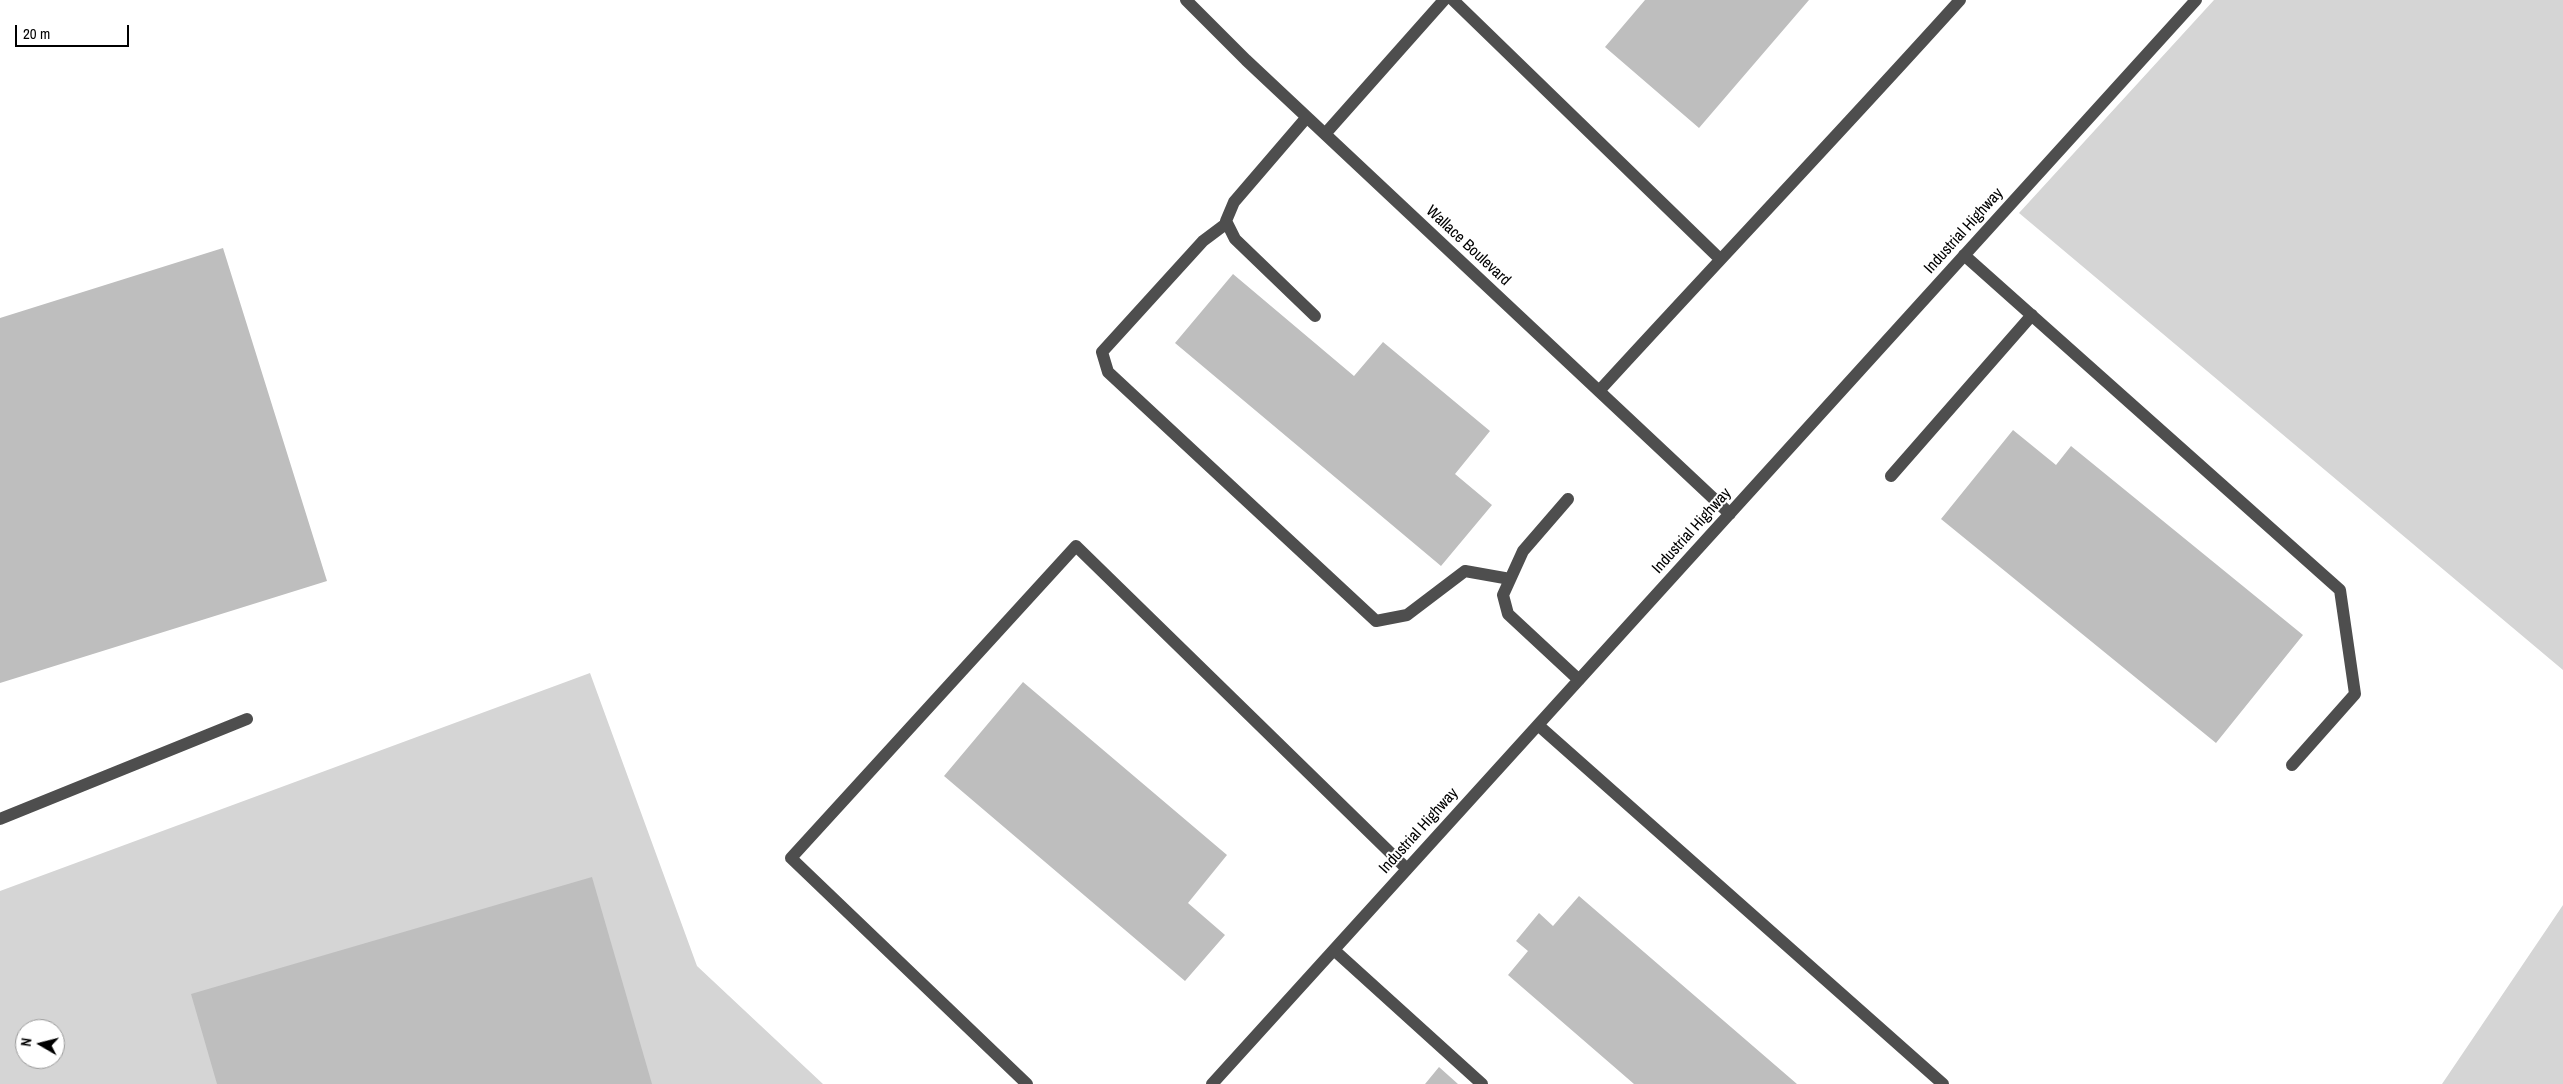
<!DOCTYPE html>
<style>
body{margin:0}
#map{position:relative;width:2563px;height:1084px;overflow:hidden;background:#fff;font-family:"Archivo Narrow",sans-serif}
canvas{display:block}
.north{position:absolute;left:15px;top:1019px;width:50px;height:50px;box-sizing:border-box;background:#fff;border:1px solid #999;border-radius:50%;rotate:278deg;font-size:14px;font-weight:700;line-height:20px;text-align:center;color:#000}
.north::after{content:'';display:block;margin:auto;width:18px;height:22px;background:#000;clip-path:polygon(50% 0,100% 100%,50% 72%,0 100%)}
.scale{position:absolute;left:15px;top:25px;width:114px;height:22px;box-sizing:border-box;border:2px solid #000;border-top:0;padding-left:6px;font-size:15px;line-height:18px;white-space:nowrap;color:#000;-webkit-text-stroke:4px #fff;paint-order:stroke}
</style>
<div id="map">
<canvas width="2563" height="1084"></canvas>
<div class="north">N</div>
<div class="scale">20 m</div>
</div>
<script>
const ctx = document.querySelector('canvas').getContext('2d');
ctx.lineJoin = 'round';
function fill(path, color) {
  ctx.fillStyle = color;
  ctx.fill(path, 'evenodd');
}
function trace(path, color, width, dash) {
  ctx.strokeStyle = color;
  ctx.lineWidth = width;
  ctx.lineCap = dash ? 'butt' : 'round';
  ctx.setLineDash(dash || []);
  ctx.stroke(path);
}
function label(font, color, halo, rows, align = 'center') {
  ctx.font = font + ' "Archivo Narrow",sans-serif';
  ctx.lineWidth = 4;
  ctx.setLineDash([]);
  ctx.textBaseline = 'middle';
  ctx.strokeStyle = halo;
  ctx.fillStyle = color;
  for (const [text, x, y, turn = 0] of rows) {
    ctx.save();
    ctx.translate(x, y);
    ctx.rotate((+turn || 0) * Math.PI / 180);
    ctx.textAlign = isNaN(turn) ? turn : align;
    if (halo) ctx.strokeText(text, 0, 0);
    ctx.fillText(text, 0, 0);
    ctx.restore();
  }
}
fill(new Path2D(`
 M2214 0H2563V670L2019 213Z
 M590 673 697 966 823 1084H0V891ZM25 1029H55V1059H25Z
 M2563 905V1084H2442Z`), '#d5d5d5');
fill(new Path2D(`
 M1645 0H1809L1699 128 1605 47Z
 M223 248 327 581 0 683V318Z
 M1233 274 1354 376 1383 342 1490 431 1455 474 1492 505 1441 566 1175 343Z
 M2013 430 2056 465 2071 446 2303 635 2216 743 1941 519Z
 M1023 682 1227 855 1188 903 1225 935 1185 981 944 776Z
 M592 877 652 1084H217L191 994Z
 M1579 896 1797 1084H1634L1508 975 1528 951 1516 941 1539 913 1553 926Z
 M1439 1067 1458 1084H1425Z`), '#bebebe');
trace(new Path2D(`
 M1186 0 1246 60 1730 514
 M1453 0 1720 259
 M1307 117 1234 202 1226 221 1235 239 1315 316
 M1325 134 1444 0
 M1227 223 1203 241 1102 352 1108 372 1376 621 1407 615 1465 571 1510 579
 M1964 255 2340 590 2355 694 2292 765
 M1599 391C1719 260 1841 132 1960 0
 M1891 476 2032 315
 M1568 499 1523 551 1503 595 1508 614 1579 680
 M1538 725 1943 1084
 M0 819 247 719
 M1334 950 1482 1084
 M1027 1084 791 858 1076 546 1407 869
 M1212 1084 2196 0`), '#4e4e4e', 12);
label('16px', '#000', '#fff', [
 ["Industrial Highway",1964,231,-48],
 ["Wallace Boulevard",1468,246,43],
 ["Industrial Highway",1692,531,-48],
 ["Industrial Highway",1419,831,-48]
]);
</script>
